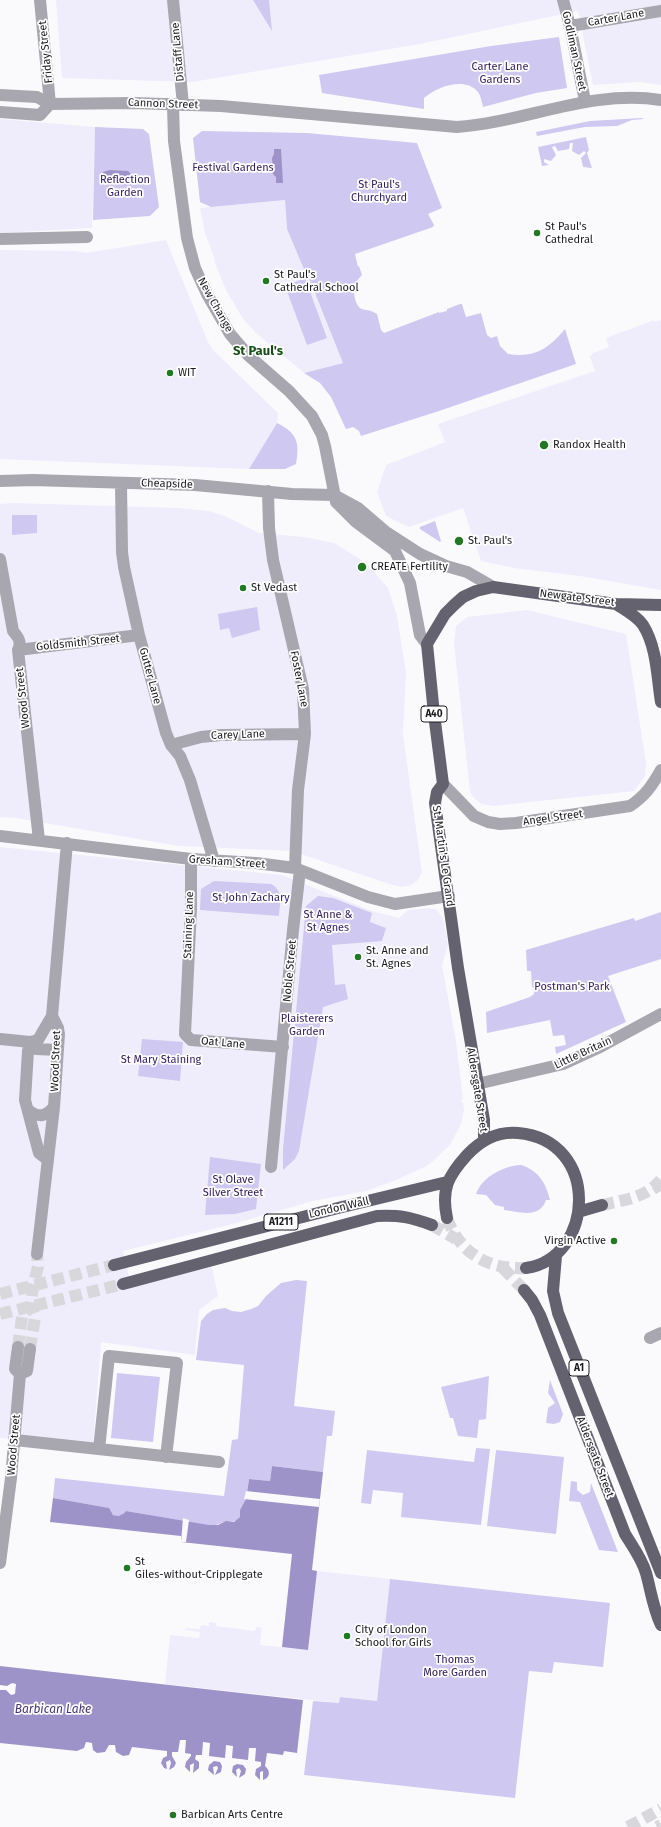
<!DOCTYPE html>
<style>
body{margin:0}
canvas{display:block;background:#fafafd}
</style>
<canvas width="661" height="1827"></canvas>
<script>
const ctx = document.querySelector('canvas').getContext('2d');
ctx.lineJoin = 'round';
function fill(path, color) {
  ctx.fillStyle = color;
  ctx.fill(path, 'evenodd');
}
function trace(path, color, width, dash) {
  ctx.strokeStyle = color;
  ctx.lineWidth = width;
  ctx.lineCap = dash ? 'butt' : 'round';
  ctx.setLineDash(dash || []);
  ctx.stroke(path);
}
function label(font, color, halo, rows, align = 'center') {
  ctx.font = font + ' "Fira Sans",sans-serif';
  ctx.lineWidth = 3.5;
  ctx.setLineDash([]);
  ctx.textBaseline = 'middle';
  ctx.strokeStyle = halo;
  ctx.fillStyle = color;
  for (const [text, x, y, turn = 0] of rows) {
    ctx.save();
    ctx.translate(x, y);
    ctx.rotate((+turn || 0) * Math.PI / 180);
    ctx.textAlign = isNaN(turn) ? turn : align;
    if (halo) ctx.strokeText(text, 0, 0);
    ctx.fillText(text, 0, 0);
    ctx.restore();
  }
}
fill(new Path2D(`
 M56 0H661V85L640 82 593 85 578 11 420 44 192 82 62 78Z
 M0 119 95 127 92 228 0 233Z
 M285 200 287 229 303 267 307 272 343 363 304 373 256 333 243 319 226 290 214 261 215 260 205 233 200 208Z
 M166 240 208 342 213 350 278 413 277 423 249 469 0 459V250L75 251 86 253Z
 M654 320 655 322 661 320V590L580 576 514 568 481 561 463 508 409 527 386 516 377 492 386 465 445 442 438 424 595 371 590 357 593 353 609 347 606 338Z
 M14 503 178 508 209 511 225 516 259 533 304 537 334 543 365 562 388 588 397 616 406 673 403 734 422 872 418 880 411 885 402 887 389 884 292 851 179 846 16 818 0 817V504Z
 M527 610 626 634 646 763 645 776 634 791 493 806 482 804 474 798 470 792 454 643 456 626 467 617Z
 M0 847 282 875 372 911 399 918 408 910 429 908 437 910 443 918 448 945 442 965 456 1041 463 1098 461 1101 463 1103 464 1110 461 1124 450 1145 432 1162 425 1167 391 1182 366 1191 313 1201 229 1225 123 1251 129 1277 210 1258 218 1296 199 1310 195 1355 101 1342 93 1445 0 1438Z
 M317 1571 390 1579 377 1701 340 1697 339 1703 165 1684 170 1635 199 1638 200 1632 185 1630 186 1628 200 1629 201 1625 209 1626V1622L216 1623V1626L255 1631 256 1627 262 1628 260 1645 308 1650Z`), '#efedfc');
fill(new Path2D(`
 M253 0H269L272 31Z
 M559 37 567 88 536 93 483 107C482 103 481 96 478 92 465 76 436 87 424 98V109L322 93 319 75 491 46Z
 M642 118 644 119 632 120 617 126 585 127 537 136 536 132 590 121Z
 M95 127 143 129 149 134 159 207 150 216 93 220Z
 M202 131 307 133 417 143 442 208 428 214 434 225 433 227 355 254 358 267 359 266 362 275 353 285 352 293H354C357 316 366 306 377 314L381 330 384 333 439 312V313L447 311V309L460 304H462L466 317 481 313 487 335 491 338 497 336 500 346 508 354C535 358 548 349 565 329L576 364 439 411 361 436 359 431 353 427 346 429 331 397 320 383 304 373 343 363 307 273 303 267 287 229 285 200 211 207 200 202 193 138Z
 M586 137 589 150 587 153 592 168 583 167 581 158 586 153 584 151 579 155 572 151 573 143H570L569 149 558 151 555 146 552 147 556 155 551 161 544 159V162L549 165 542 166 538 147Z
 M305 278 327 338 307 345 285 286Z
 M277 423C297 433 300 442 296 464L285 469H249Z
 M12 515H37V533L12 535Z
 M435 521 441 541 440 542 420 529V527Z
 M257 607 260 630 232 638 229 628 220 630 218 614Z
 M214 881 271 884C284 891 280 903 279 916L200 910 201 889Z
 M318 896 333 898 372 913 370 922 386 928 382 941 332 945 335 985 345 984 348 999 323 1007 299 1151 295 1159 283 1170V1149L306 906Z
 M661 912V959L608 976 626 1022 556 1054 555 1047 566 1045 564 1035 553 1036 550 1020 487 1033 486 1012 530 997 534 994V988L532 987 531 971H527L526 950 634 918 635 921Z
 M142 1039 183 1042 180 1081 138 1076Z
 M210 1157 261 1164 256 1209 235 1214 205 1215Z
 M521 1165C538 1170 546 1183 550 1200H546C540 1219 519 1212 504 1210V1207L495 1205 486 1195 476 1194C482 1177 503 1166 521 1165Z
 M296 1280 307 1281 294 1406 335 1411 332 1436H327L323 1472 272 1466 270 1481 249 1479 246 1499 240 1510V1517C235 1523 232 1521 226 1522 222 1522 217 1525 213 1526L126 1511 122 1515 115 1516 110 1512 108 1508 53 1498 55 1478 224 1496 232 1440 238 1439 244 1365 196 1360 201 1321 207 1314 213 1310 225 1308 232 1311 241 1312 251 1309 258 1306 266 1296 281 1283Z
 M117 1373 160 1377 153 1442 111 1438Z
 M489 1376 486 1419 479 1420 477 1438 458 1436 453 1418H450L441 1387Z
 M550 1380 563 1414 560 1422 554 1424 546 1423 548 1408 555 1403 548 1393Z
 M476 1448 490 1449 481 1525 401 1517 403 1493 373 1490 371 1504 361 1503 367 1450 474 1462Z
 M496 1450 564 1457 556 1534 487 1526Z
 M571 1481 577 1482V1490L583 1495 590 1492 591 1483 618 1552 599 1550 580 1502 569 1501Z
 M390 1579 610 1603 603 1667 554 1662 552 1673 529 1671 515 1798 304 1775 313 1701 339 1703 340 1697 377 1701Z`), '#cfc8f0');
fill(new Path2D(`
 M274 149H281L283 183H276V177L273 174 272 158 274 154Z
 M110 170 128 171 131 174V178L128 181 110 182 103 180V172Z
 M272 1466 323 1472 312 1570 317 1571 308 1650 282 1647 292 1554 181 1542V1536L50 1522 53 1498 109 1508 113 1515C118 1517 123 1515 126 1511L209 1525H218L226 1521 234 1522 240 1517V1510L246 1499 249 1479 270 1481Z
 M0 1666 303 1700 297 1753 284 1751 283 1755 267 1753 265 1766C271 1771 270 1778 263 1780V1771L260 1772V1780L255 1775 256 1769 261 1766V1762L255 1761 256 1748H249L248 1760 232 1758 233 1746 226 1745 225 1758 209 1756 210 1743 203 1742 202 1755H196L195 1759 199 1762V1768L193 1773 194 1763 190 1765V1772L185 1767 186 1762 191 1756V1754L185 1753 186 1740H180L178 1752H172V1756L176 1763 174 1767 169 1770 171 1763 170 1760 166 1762 167 1769 164 1768 161 1763 163 1758 167 1756V1751L132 1747 129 1755 123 1756 116 1752 115 1745H109L105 1752 97 1753 93 1750 92 1743 86 1742 84 1748 77 1751 0 1743V1690H6L11 1695 15 1694 16 1684 12 1683 7 1686 0 1685Z
 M214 1761 220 1762 222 1766 221 1772 215 1775 218 1768 217 1766 213 1767 214 1775 208 1770 209 1765Z
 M237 1764 243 1765 246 1769 245 1774 239 1778 241 1771 239 1768 236 1770 237 1777 232 1772 233 1766Z`), '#9d93c8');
fill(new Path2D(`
 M246 1491 320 1499 319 1507 244 1499Z
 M183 1518 189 1520 186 1542H181Z`), '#fafafd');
trace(new Path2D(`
 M657 1185 661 1191
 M18 1347 22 1317 31 1306
 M30 1349 35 1317 31 1306 33 1285 38 1267 37 1254`), '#d8d8dc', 12, [12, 6]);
trace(new Path2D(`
 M602 1205C624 1200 645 1198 661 1180
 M447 1218C460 1254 489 1270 526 1268
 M432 1225 456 1239
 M503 1268 524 1290
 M0 1294 114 1265
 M0 1314 123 1284
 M628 1827 661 1809
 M657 1827 661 1825`), '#d8d8dc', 12, [12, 6]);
trace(new Path2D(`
 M40 0 50 104
 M173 0 183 105
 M563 0 570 26 585 101
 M570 26 661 11
 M0 95 37 97 50 104 134 103 221 106 457 127C526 122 591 89 661 100
 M173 104 174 141 187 238 195 268 207 294 230 334 249 356 289 391 312 416 322 435 325 446 336 502 356 522 395 551 410 583 420 635 427 644
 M0 112 40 115 50 104
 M0 239 87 237
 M0 481 33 480 195 485 292 494 334 495 358 508 386 532 420 554 446 566 467 572 493 587
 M121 483 122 552 124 567 139 635 166 733 171 745 180 756 190 780 214 861
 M268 491 269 528 273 560 303 689 305 734 298 790 295 868
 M0 559 13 631C18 637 22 642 18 650L39 840
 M18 650 139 635
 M171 745 201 737 221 735 305 734
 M443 784 474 816 488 822 500 824 516 823 630 806C645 796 652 786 661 770
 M0 836 191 859 256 863 295 868 368 897 395 904 449 896
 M191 859V908L185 1034 191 1040 283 1047
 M0 1039 30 1042 38 1040 52 1016 67 843
 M30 1042 28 1051 25 1100 39 1153 48 1160
 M30 1042 36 1049 58 1050
 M477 1084 563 1064 600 1047 661 1014
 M28 1110C39 1118 45 1117 54 1107
 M271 1167 293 930 300 870
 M37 1254 54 1107 59 1034 58 1028 52 1016
 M650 1338 661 1333
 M18 1347 15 1369 20 1374
 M20 1374 27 1371 30 1349
 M15 1440 219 1462
 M99 1449 109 1356 177 1363 166 1457
 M0 1563 11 1478 20 1374`), '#a8a6ae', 12);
trace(new Path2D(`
 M616 604C625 610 637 616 643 625 657 647 657 678 661 702
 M484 1140V1120L458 968 435 803 437 792 443 784 434 714 427 644 445 614 454 605 463 597 476 591 493 587 616 604 661 605
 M578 1212 602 1205
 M447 1218C441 1189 448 1176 467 1155 481 1140 498 1131 518 1133 601 1140 595 1258 526 1268
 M556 1256 553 1291 558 1313 661 1573
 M114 1265 338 1208 447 1182
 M123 1284 377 1216C400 1215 410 1217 432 1225
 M524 1290 532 1300 540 1315 625 1534C633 1547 642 1559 646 1573 651 1591 653 1608 661 1625`), '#64626f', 12);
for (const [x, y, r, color] of [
 [537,233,4,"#237824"],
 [266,281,4,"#237824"],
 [170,373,4,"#237824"],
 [544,445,5,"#237824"],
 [459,541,5,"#237824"],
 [362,567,5,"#237824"],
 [243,588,4,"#237824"],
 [358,957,4,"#237824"],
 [614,1241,4,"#237824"],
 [127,1568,4,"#237824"],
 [347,1636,4,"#237824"],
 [173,1815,4,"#237824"]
]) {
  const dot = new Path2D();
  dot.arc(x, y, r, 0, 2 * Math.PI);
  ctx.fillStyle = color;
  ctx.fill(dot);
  trace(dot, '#fff', 1.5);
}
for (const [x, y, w] of [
 [434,714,26],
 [281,1222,34],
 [579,1368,20]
]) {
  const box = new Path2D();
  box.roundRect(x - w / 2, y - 8, w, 16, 3);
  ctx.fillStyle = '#fff';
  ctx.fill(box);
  trace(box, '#1a191f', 1);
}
label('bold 10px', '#1a191f', null, [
 ["A40",434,714],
 ["A1211",281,1222],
 ["A1",579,1368]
]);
label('11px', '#1a191f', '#fff', [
 ["Carter Lane",616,18,-10],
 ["Godliman Street",574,51,78],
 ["Friday Street",46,52,-96],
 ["Distaff Lane",178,52,-95],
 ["Cannon Street",163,104,2],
 ["New Change",215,305,61],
 ["Cheapside",167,484,2],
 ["Newgate Street",577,598,7],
 ["Goldsmith Street",78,643,-6],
 ["Gutter Lane",150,676,75],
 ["Foster Lane",299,679,79],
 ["Wood Street",23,698,-96],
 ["Carey Lane",238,735,-2],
 ["Angel Street",553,818,-8],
 ["St. Martin's Le Grand",443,856,82],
 ["Gresham Street",227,862,4],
 ["Staining Lane",189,925,-88],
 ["Noble Street",290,971,-85],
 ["Oat Lane",223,1043,5],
 ["Little Britain",583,1053,-25],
 ["Wood Street",56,1061,-88],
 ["Aldersgate Street",477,1090,81],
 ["London Wall",339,1208,-13],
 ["Wood Street",14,1445,-85],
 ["Aldersgate Street",595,1457,69]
]);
label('11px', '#352161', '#fff', [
 ["Carter Lane",500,67],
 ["Gardens",500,80],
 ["Festival Gardens",233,168],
 ["Reflection",125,180],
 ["Garden",125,193],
 ["St Paul's",379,185],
 ["Churchyard",379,198],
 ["St John Zachary",251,898],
 ["St Anne &",328,915],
 ["St Agnes",328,928],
 ["Postman's Park",572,987],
 ["Plaisterers",307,1019],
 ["Garden",307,1032],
 ["St Mary Staining",161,1060],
 ["St Olave",233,1180],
 ["Silver Street",233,1193],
 ["Thomas",455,1660],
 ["More Garden",455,1673]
]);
label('11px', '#1a191f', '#fff', [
 ["St Paul's",545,227],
 ["Cathedral",545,240],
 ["St Paul's",274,275],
 ["Cathedral School",274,288],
 ["WIT",178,373],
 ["Randox Health",553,445],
 ["St. Paul's",468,541],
 ["CREATE Fertility",371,567],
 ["St Vedast",251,588],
 ["St. Anne and",366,951],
 ["St. Agnes",366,964],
 ["Virgin Active",606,1241,"right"],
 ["St",135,1562],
 ["Giles-without-Cripplegate",135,1575],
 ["City of London",355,1630],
 ["School for Girls",355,1643],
 ["Barbican Arts Centre",181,1815]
], 'left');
label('italic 12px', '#463476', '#fff', [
 ["Barbican Lake",53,1710]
]);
label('bold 13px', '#194e19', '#fff', [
 ["St Paul's",258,351]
]);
</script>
